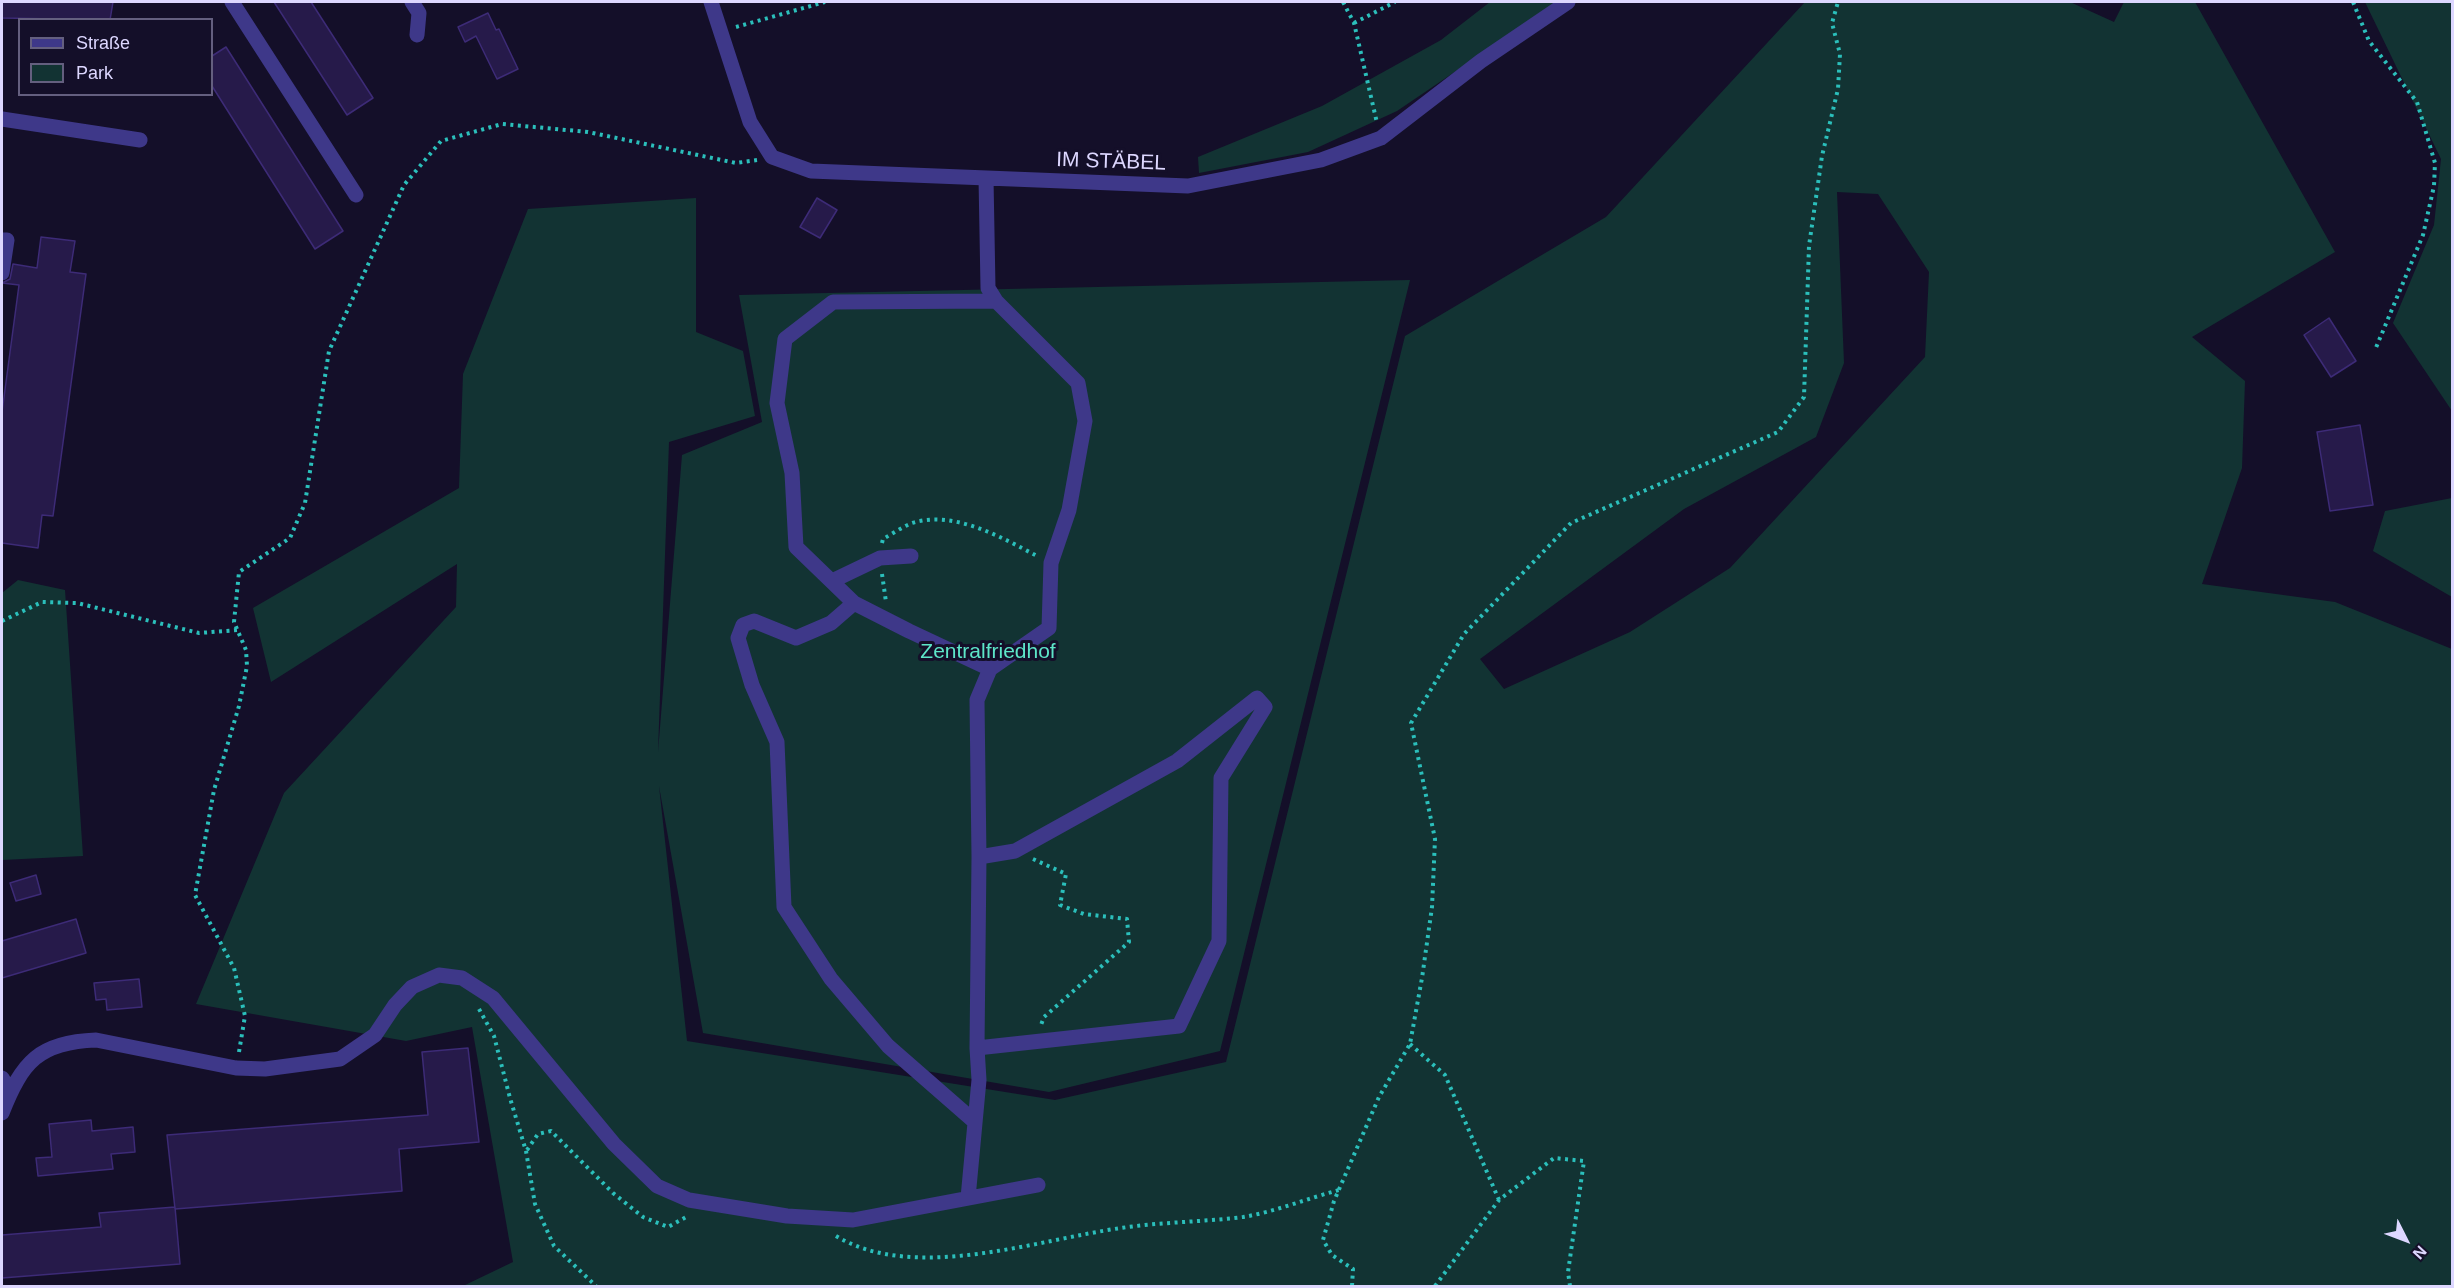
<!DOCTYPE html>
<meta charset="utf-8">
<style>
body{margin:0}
#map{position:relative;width:2454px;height:1288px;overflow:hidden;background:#140f29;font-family:Arial,sans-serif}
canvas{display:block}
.frame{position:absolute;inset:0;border:3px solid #ddd7ff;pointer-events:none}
.legend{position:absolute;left:18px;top:18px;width:195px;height:78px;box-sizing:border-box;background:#140f29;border:2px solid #645f7f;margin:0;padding:8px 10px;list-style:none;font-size:18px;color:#ddd7ff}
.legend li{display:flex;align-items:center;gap:12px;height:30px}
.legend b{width:30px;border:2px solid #645f7f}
.north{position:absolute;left:2376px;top:1210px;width:60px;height:60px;-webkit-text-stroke:4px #140f29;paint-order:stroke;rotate:132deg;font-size:16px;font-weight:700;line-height:24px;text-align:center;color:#ddd7ff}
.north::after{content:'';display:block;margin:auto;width:21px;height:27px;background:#ddd7ff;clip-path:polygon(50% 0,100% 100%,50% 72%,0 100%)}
</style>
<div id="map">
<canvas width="2454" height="1288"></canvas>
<div class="frame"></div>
<ul class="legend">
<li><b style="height:8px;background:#3e3889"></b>Straße</li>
<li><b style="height:16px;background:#123333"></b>Park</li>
</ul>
<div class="north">N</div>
</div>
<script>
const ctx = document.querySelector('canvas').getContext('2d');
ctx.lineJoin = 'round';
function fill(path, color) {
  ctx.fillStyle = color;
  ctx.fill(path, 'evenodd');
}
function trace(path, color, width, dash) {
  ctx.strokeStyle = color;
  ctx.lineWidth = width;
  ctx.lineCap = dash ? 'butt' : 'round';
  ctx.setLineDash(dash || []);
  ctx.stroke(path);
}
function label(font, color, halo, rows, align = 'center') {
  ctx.font = font + ' Arial,sans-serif';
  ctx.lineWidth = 6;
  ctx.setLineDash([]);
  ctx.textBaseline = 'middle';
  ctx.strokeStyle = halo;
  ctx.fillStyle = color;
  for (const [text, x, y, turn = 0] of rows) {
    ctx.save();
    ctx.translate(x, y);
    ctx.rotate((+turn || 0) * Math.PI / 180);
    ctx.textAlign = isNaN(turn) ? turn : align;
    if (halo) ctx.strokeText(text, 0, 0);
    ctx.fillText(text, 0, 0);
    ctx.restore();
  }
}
fill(new Path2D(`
 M1490 2H1558L1397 111 1308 152 1199 173 1198 157 1322 106 1441 40Z
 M1805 2H2070L2114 22 2124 2H2195L2335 252 2192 337 2245 381 2242 468 2202 584 2335 602 2452 649V1286H463L513 1262 472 1027 406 1041 196 1004 284 793 456 607 457 564 271 682 253 608 459 488 463 374 528 209 696 198V332L743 351 755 416 669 442 658 752 682 455 762 422 739 295 1410 280 1220 1051 1049 1092 703 1033 659 786 687 1041 1055 1100 1226 1062 1405 336 1606 217ZM1837 192 1878 194 1929 272 1925 357 1730 568 1630 632 1504 689 1480 659 1684 509 1816 437 1844 363Z
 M2365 2H2452V411L2393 323 2434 225 2441 159Z
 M2452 498V597L2373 551 2385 511Z
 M18 580 65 590 83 856 2 860V593Z`), '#123333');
const building = new Path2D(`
 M2 2H113L110 20 2 18Z
 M274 2H311L373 98 347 115Z
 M488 13 496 30 499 29 518 69 497 79 476 36 465 42 458 27Z
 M226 47 343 231 315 249 212 86V56Z
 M817 198 837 210 820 238 800 227Z
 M41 237 75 241 70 272 86 274 53 516 42 515 38 548 2 543V412L19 285 2 283 10 279 13 264 37 268Z
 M2329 318 2356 361 2331 377 2304 335Z
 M2360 425 2373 505 2330 511 2317 432Z
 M36 875 41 894 16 901 10 883Z
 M76 919 86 953 2 978V941Z
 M139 979 142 1007 107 1010 106 999 96 1000 94 983Z
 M468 1048 479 1142 399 1149 402 1191 175 1209 167 1135 428 1115 422 1052Z
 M91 1120 92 1131 133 1127 135 1152 111 1154 113 1169 38 1176 36 1158 52 1157 49 1124Z
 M175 1207 180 1264 2 1278V1235L101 1227 99 1213Z`);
fill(building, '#261a4a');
trace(building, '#3d2b77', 1.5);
trace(new Path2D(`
 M1343 2 1354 23 1377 123
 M2353 2 2369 41 2417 102 2435 163 2434 186 2423 235 2375 350
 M1354 23 1395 2
 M736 27 825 2
 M882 543 883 539C892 534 902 527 912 523 954 510 1001 537 1037 556
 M882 574 886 602
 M2 621 42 602 77 603 199 633 238 630
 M1033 859 1066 874 1060 905 1084 914 1127 919 1129 942 1044 1017 1041 1025
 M479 1009 494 1036 510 1098 526 1151 535 1204 554 1246 596 1286
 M1410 1044 1445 1075 1499 1200
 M239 1052 245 1016 234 968 195 895 214 790 239 706 247 666 246 650 234 622 239 572 290 538 305 503 329 351 404 185 441 141 502 124 588 132 736 163 757 160
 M527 1150 538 1134 551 1131 613 1193 643 1217 668 1227 688 1216
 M836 1236C914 1283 1036 1240 1121 1228 1161 1222 1202 1222 1243 1217 1274 1212 1309 1198 1339 1190
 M1352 1286 1353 1269 1332 1255 1323 1240 1334 1201 1379 1097 1410 1044 1422 978 1432 907 1435 839 1411 723 1464 634 1571 523 1778 432 1804 397 1809 246 1822 156 1838 89 1840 54 1832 23 1838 2
 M1435 1286 1499 1200 1554 1158 1584 1161 1568 1272 1570 1286`), '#2bbfbb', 4, [3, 4.5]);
trace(new Path2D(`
 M232 2 356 195
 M412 2 419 13 417 35
 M711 2 750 122 772 157 811 171 1188 186 1321 160 1381 138 1481 61 1568 2
 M2 119 140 140
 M2 240H7L2 273
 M832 581 880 558 911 556
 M854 603 831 623 796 638 754 621 743 625 738 638 752 685 777 742 784 907 831 979 888 1046 975 1122
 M990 669 909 631 854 603 796 547 792 473 777 403 785 339 833 302 996 301
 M977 1048 1179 1026 1219 941 1221 778 1265 707 1257 698 1177 761 1015 851 979 857
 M2 1078 10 1091
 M2 1113C22 1062 39 1042 96 1040L236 1068 265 1069 340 1059 375 1035 395 1005 412 987 439 975 462 978 493 998 614 1144 657 1186 689 1200 787 1216 853 1220 1038 1185
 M968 1198 979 1080 977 1048 979 857 977 700 990 669 1049 628 1051 563 1069 510 1085 421 1078 383 996 301 988 288 986 178`), '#3e3889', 15);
label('21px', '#ddd7ff', '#140f29', [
 ["IM STÄBEL",1111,162,2]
]);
label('21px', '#5de5c8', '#140f29', [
 ["Zentralfriedhof",988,652]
]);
</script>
